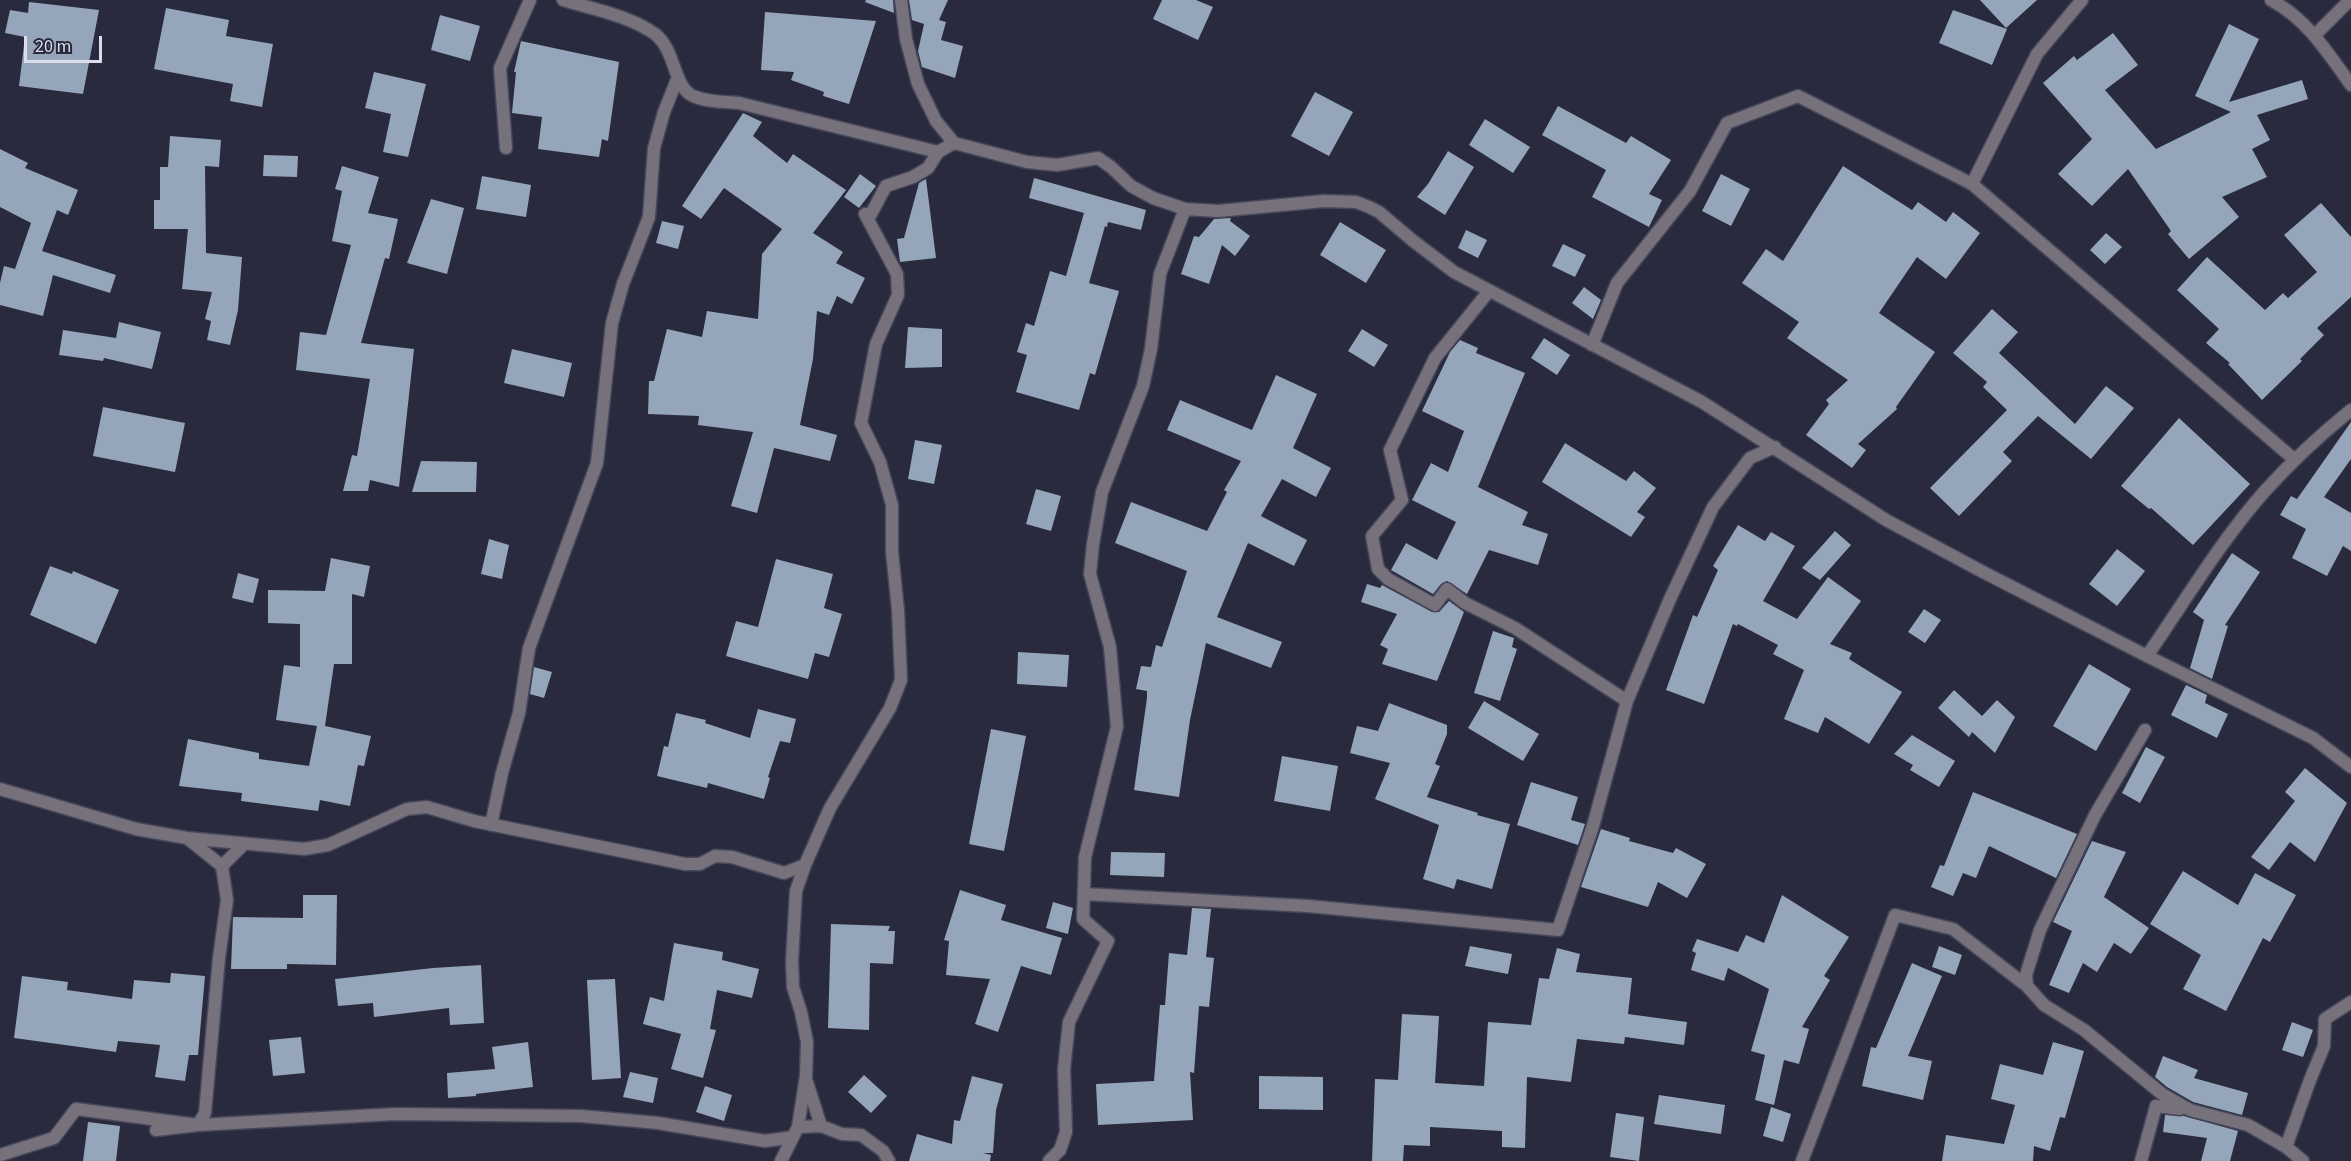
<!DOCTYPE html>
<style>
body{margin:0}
#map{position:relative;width:2351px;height:1161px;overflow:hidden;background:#292a3e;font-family:"Source Sans 3",sans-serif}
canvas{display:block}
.scale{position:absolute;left:24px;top:36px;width:78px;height:27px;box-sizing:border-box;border:3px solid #dcddea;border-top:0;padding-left:8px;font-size:18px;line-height:21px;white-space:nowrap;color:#dcddea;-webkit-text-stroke:4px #292a3e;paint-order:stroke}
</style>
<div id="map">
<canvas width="2351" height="1161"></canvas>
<div class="scale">20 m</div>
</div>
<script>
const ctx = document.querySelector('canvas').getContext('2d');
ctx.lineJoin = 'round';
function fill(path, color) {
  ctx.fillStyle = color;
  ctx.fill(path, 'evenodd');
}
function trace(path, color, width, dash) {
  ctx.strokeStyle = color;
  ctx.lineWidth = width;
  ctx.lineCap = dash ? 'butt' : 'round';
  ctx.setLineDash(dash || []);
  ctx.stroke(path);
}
fill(new Path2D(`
 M866 0H893L894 13 865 2Z
 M909 0H948L939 20 946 22 941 40 963 46 955 78 922 67 918 51 924 24 912 20Z
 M1162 0H1196L1213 7 1198 40 1153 19Z
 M1980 0H2037L2006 28Z
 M29 2 99 10 83 94 19 86 25 37 5 33 10 10 28 13Z
 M166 8 229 20 226 36 273 44 262 107 230 101 233 84 154 69Z
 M1953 10 2007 29 1992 65 1939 43Z
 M765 12 876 21 849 104 823 96 824 92 791 80 794 72 761 70Z
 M440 15 480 26 470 61 431 50Z
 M2229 24 2259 39 2229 102 2302 80 2308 99 2257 115 2270 140 2252 149 2267 177 2222 197 2239 217 2189 259 2168 234 2171 231 2128 169 2092 206 2058 174 2092 139 2043 83 2074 56 2077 60 2113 33 2138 65 2105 90 2156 149 2231 112 2195 96Z
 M521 41 619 62 608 141 602 139 599 157 538 149 542 117 512 113 516 72H514Z
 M374 72 426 84 408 157 383 152 391 114 365 108Z
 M1315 92 1353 112 1329 156 1291 136Z
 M1558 106 1626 143 1631 136 1671 160 1649 194 1662 200 1649 227 1592 197 1606 170 1542 135Z
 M743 113 762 122 753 136 787 163 793 154 846 190 813 233 843 252 836 263 865 278 852 304 837 296 829 315 817 311 813 359 800 425 837 435 830 461 774 448 757 513 731 506 753 432 698 425 699 416 648 414 649 381H654L667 329 702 337 707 311 758 319 762 254 782 229 724 188 701 219 682 206Z
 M1485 119 1530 147 1513 173 1469 145Z
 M170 136 221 140 219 167 205 166 206 253 242 257 238 310 230 345 207 340 211 321 205 319 212 292 182 289 188 229H154V200H160V167H168Z
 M0 149 28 163 25 168 78 190 68 215 57 210 42 251 116 275 110 293 53 275 43 316 0 305V283L4 266 15 269 31 223 0 207Z
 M1448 151 1474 167 1445 215 1417 197 1428 184Z
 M264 155 298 156 297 177 263 176Z
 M342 166 379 177 368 213 398 219 389 259 385 258 361 343 414 349 399 487 370 480 368 491H343L352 455 357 456 370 379 296 370 300 332 326 335 351 245 332 241 342 191 335 189Z
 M1843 166 1912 210 1918 202 1946 222 1953 212 1980 233 1946 279 1917 257 1879 313 1935 352 1896 407 1897 409 1858 444 1866 450 1852 468 1806 435 1829 404 1826 400 1848 380 1787 338 1799 322 1742 283 1766 249 1783 261Z
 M860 174 876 186 859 208 844 197Z
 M1721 174 1750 189 1731 226 1702 211Z
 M482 176 531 185 526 217 476 209Z
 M1034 178 1146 210 1141 230 1108 222 1107 227 1105 226 1089 283 1119 291 1095 375 1090 373 1079 410 1016 392 1027 355 1017 352 1026 323 1034 326 1050 271 1066 276 1084 213 1029 198Z
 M926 179 936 258 900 262 897 239 904 238 919 183Z
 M431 199 464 208 447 274 407 263Z
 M2321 203 2351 237V297L2317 328 2324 335 2300 359 2302 361 2262 400 2228 364 2230 363 2206 343 2219 329 2177 290 2207 257 2265 310 2283 293 2288 298 2317 272 2284 235Z
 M1231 218 1230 221 1250 236 1235 256 1222 245 1209 284 1181 274 1194 236 1199 237 1214 219Z
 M662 221 684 226 678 249 656 243Z
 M1340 222 1386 250 1366 283 1320 255Z
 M1466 230 1487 240 1478 258 1458 248Z
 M2106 233 2122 247 2105 264 2090 250Z
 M1563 244 1586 255 1575 277 1552 266Z
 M1584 287 1601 300 1593 319 1572 303Z
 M1992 309 2018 332 1999 353 2075 424 2106 386 2134 408 2091 459 2038 416 2003 452 2012 461 1959 516 1930 488 2007 410 1983 387 1987 382 1953 353Z
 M119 322 161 332 152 369 104 358 103 361 59 355 63 330 116 338Z
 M908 327 942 329V367L905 368Z
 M1362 329 1388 345 1374 367 1348 351Z
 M1544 338 1570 355 1557 375 1531 358Z
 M1460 340 1478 348 1476 353 1525 373 1478 487 1528 512 1522 525 1548 534 1538 565 1489 550 1467 594 1447 581 1441 584 1433 594 1391 570 1406 543 1437 560 1456 522 1412 500 1431 463 1448 472 1464 431 1422 411 1450 352Z
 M512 349 572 363 564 397 504 383Z
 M1276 375 1317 394 1293 448 1331 468 1316 497 1282 479 1261 516 1307 540 1294 566 1248 543 1217 617 1282 642 1271 668 1206 643 1190 720 1179 797 1134 790 1147 698V691L1136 689 1141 666 1151 667 1156 645 1162 647 1187 571 1115 543 1131 502 1207 531 1227 492 1224 490 1241 461 1167 430 1180 400 1252 430Z
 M103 407 185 423 175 472 93 456Z
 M2179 418 2250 484 2193 545 2151 508 2149 509 2121 486Z
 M2351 422V459L2324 497 2351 513V551L2343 546 2327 576 2292 558 2306 529 2280 515 2291 496 2297 499Z
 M915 440 942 445 934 484 908 479Z
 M1565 443 1626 481 1634 471 1656 488 1637 512 1645 517 1631 537 1542 482Z
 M421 461 477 462 476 492H412Z
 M1036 489 1061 496 1051 531 1026 524Z
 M1738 525 1765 541 1771 532 1795 546 1763 601 1797 619 1828 577 1861 601 1830 644 1852 653 1849 659 1902 692 1869 744 1825 717 1818 733 1784 719 1804 670 1773 654 1778 645 1738 624 1737 626 1733 624 1704 704 1666 690 1693 615 1697 617 1718 570 1713 566Z
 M1835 531 1851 545 1820 580 1802 568Z
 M489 539 509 545 502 579 481 574Z
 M2117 549 2145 571 2117 606 2089 584Z
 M2232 553 2260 572 2225 625 2228 626 2212 679 2190 668 2204 620 2193 612Z
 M331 558 370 566 364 597 352 594V664H334L325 726 371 736 364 766 358 765 350 806 320 800 318 811 241 801 242 793 179 786 188 739 259 753V759L309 766 317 726 276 720 284 665 300 667V624L268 623V590L325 591Z
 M776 559 833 574 824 608 842 614 829 657 815 653 808 679 726 656 736 621 758 627Z
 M50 566 72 574 73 571 119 590 96 644 30 615Z
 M238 573 259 579 253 603 232 598Z
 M1367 584 1380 588 1382 585 1432 612H1439L1449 601 1464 612 1437 681 1382 664 1388 649 1380 645 1397 614 1361 602Z
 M1924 609 1941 620 1925 643 1908 632Z
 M1493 631 1514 638 1512 647 1517 649 1500 701 1474 693Z
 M1018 652 1069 655 1067 687 1017 684Z
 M2089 664 2131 689 2096 751 2053 726Z
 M534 667 552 672 544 698 530 694Z
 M2186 685 2207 695 2205 703 2228 714 2217 738 2171 715Z
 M1954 690 1982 716 1997 700 2015 717 1995 753 1972 732 1969 737 1938 708Z
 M1484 701 1539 734 1523 761 1468 728Z
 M1389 703 1447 725V734L1435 764 1440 766 1427 797 1478 813 1477 815 1510 824 1492 889 1457 879 1454 889 1423 879 1439 825 1375 799 1390 763 1350 753 1357 726 1378 731Z
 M758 709 796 719 790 743 780 741 768 777 770 778 764 799 708 783 707 788 657 776 664 746 668 747 676 713 706 720 705 723 750 738Z
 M991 729 1026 736 1004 851 969 844Z
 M1912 735 1955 761 1939 787 1910 770 1913 765 1894 754Z
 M2146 747 2165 757 2140 803 2122 793Z
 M1282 756 1338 766 1330 811 1274 801Z
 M2305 768 2347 803 2315 862 2290 842 2269 870 2251 857 2295 801 2285 792Z
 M1531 782 1578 797 1571 820 1585 824 1578 845 1517 825Z
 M1973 792 2077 834 2056 878 1989 846 1976 878 1963 873 1953 896 1931 887 1940 865 1944 866Z
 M1601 829 1630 838 1629 841 1673 853 1676 848 1706 864 1687 898 1658 882 1648 907 1581 887Z
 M2092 841 2126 852 2104 897 2149 928 2131 954 2114 943 2097 972 2083 963 2069 993 2049 985 2072 931 2053 922Z
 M1111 852 1165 853 1164 877 1110 875Z
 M2183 871 2238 905 2255 873 2296 895 2270 942 2263 938 2226 1011 2183 989 2201 955 2150 924Z
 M960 890 1006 905 1001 920 1062 938 1051 975 1021 966 998 1032 975 1024 990 979 946 975 949 941 944 940Z
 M303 895H337L336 965 287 964V969H231L233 917 303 918Z
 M1782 895 1849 937 1824 976 1830 980 1802 1027 1809 1029 1799 1064 1784 1060 1774 1105 1755 1100 1765 1055 1751 1051 1769 989 1728 968 1724 981 1691 970 1696 953 1692 951 1697 939 1738 952 1746 935 1764 943Z
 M1053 902 1073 908 1068 934 1046 928Z
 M1192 908 1211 909 1206 957 1214 958 1209 1007 1199 1006 1194 1073 1190 1072 1193 1120 1098 1125 1096 1084 1154 1081 1160 1005H1165L1169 953 1187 955Z
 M831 924 890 926 888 931H895L893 964 870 963 869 1030 828 1028Z
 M674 943 723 952 722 960 759 969 752 998 717 990 710 1029 716 1030 703 1078 671 1069 681 1034 643 1024 650 997 664 1001Z
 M1470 946 1512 954 1508 974 1465 966Z
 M1939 946 1962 955 1955 975 1932 967Z
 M1557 948 1580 954 1576 972 1632 978 1628 1014 1687 1022 1684 1045 1625 1037 1624 1044 1577 1039 1571 1082 1527 1077 1525 1148 1502 1147V1131L1430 1127V1146L1404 1145 1403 1161H1372L1375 1079 1398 1080 1402 1014 1439 1016 1435 1083 1484 1086 1488 1022 1531 1025 1539 978 1549 979Z
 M1912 963 1942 976 1908 1056 1932 1061 1923 1100 1862 1086 1871 1047 1876 1048Z
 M481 965 484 1023 450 1025 449 1008 374 1017 373 1003 338 1006 335 979 433 968Z
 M171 973 205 976 198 1055H189L185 1081 155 1077 160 1045 118 1041 116 1052 14 1038 22 976 68 982 67 990 132 999 134 980 170 983Z
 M615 979 621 1078 592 1080 587 980Z
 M2292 1022 2313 1030 2303 1057 2282 1050Z
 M301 1037 305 1073 273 1076 269 1040Z
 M528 1042 533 1087 476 1094V1096L448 1098 447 1073 495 1069 492 1047Z
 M2053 1042 2084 1051 2065 1118 2060 1117 2050 1151 2034 1146 2033 1161H1942L1946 1135 2004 1144 2015 1105 1991 1099 2000 1064 2043 1075Z
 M2163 1056 2198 1070 2194 1078 2248 1093 2242 1115 2193 1102 2167 1087 2155 1077Z
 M630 1072 658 1078 653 1103 623 1097Z
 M864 1075 887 1096 871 1113 848 1092Z
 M972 1076 1003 1084 996 1110 993 1153H983L991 1155 990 1161H909L917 1134 952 1144 954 1120 960 1121Z
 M1259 1076 1323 1077V1110L1259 1109Z
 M705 1086 732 1095 724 1121 696 1112Z
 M1659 1095 1725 1105 1721 1134 1654 1124Z
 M1771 1107 1791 1114 1783 1142 1763 1136Z
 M1616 1113 1644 1117 1639 1161 1610 1157Z
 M2165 1115 2184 1116 2238 1131 2230 1161H2201L2207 1138 2163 1132Z
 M88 1122 120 1126 116 1161H83Z`), '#95a5ba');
const street = new Path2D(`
 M563 0C593 9 630 16 655 34 676 50 673 87 693 96 707 102 725 102 739 103L938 152
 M901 0 906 39 918 84 936 121 954 143 1027 162 1057 165 1098 158 1111 167 1131 186 1153 198 1185 209 1218 211 1324 201 1356 202 1369 207 1379 212 1412 240 1454 272 1702 402 1886 520 1983 572 2147 656 2313 738 2351 767
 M2271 0C2307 19 2328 53 2351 85
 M2315 35 2350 0
 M506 148 500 68 530 0
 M1972 184 2295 460
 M1489 291 1435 358 1390 450 1402 500 1372 536 1378 569 1388 579 1435 605 1447 589 1465 603 1515 628 1627 701
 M1592 345 1617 283 1690 191 1727 123 1798 96 1972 184 2037 54 2082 0
 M2147 656C2185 601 2220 542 2264 492 2291 462 2320 435 2351 410
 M0 789 136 829 187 838 304 849 328 845 407 809 427 807 474 821 685 864H700L715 856 732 857 784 873 805 865
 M491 825 502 773 519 713 529 648 597 463 612 323 623 284 649 217 654 148 664 112 678 77
 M222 866 244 844
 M1084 894 1308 906 1558 930 1593 826 1627 701 1670 599 1713 507 1750 458 1775 447
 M2027 986 2026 975 2040 930 2095 815 2145 730
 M807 1082 821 1126
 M798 1127 821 1126 842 1134 861 1135 883 1151 889 1161
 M156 1130 198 1125 205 1113 219 958 227 900 222 866 187 838
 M2286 1147 2310 1080 2324 1046 2325 1019 2351 1002
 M0 1155 54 1138 76 1109 198 1125 395 1114 581 1116 658 1123 765 1141 793 1137
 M781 1161 798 1127 806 1076 807 1042 801 1012 793 987 792 961 796 891 805 865 830 808 890 708 901 680 898 610 892 552V505L880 462 861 423 876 344 898 295 897 274 865 214H871L886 186 913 177 928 168 938 152 954 143
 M1049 1161 1060 1150 1066 1132 1064 1069 1069 1022 1108 941 1083 919 1085 857 1117 727 1110 647 1090 574 1093 544 1102 492 1143 386 1151 349 1160 274 1185 209
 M1802 1161 1895 915 1953 929 2027 986 2044 1005 2084 1030 2162 1094 2190 1110 2248 1125 2286 1147 2303 1161
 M2141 1161 2156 1106 2180 1109`);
trace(street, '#46475a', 15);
trace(street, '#76717b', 12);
</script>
